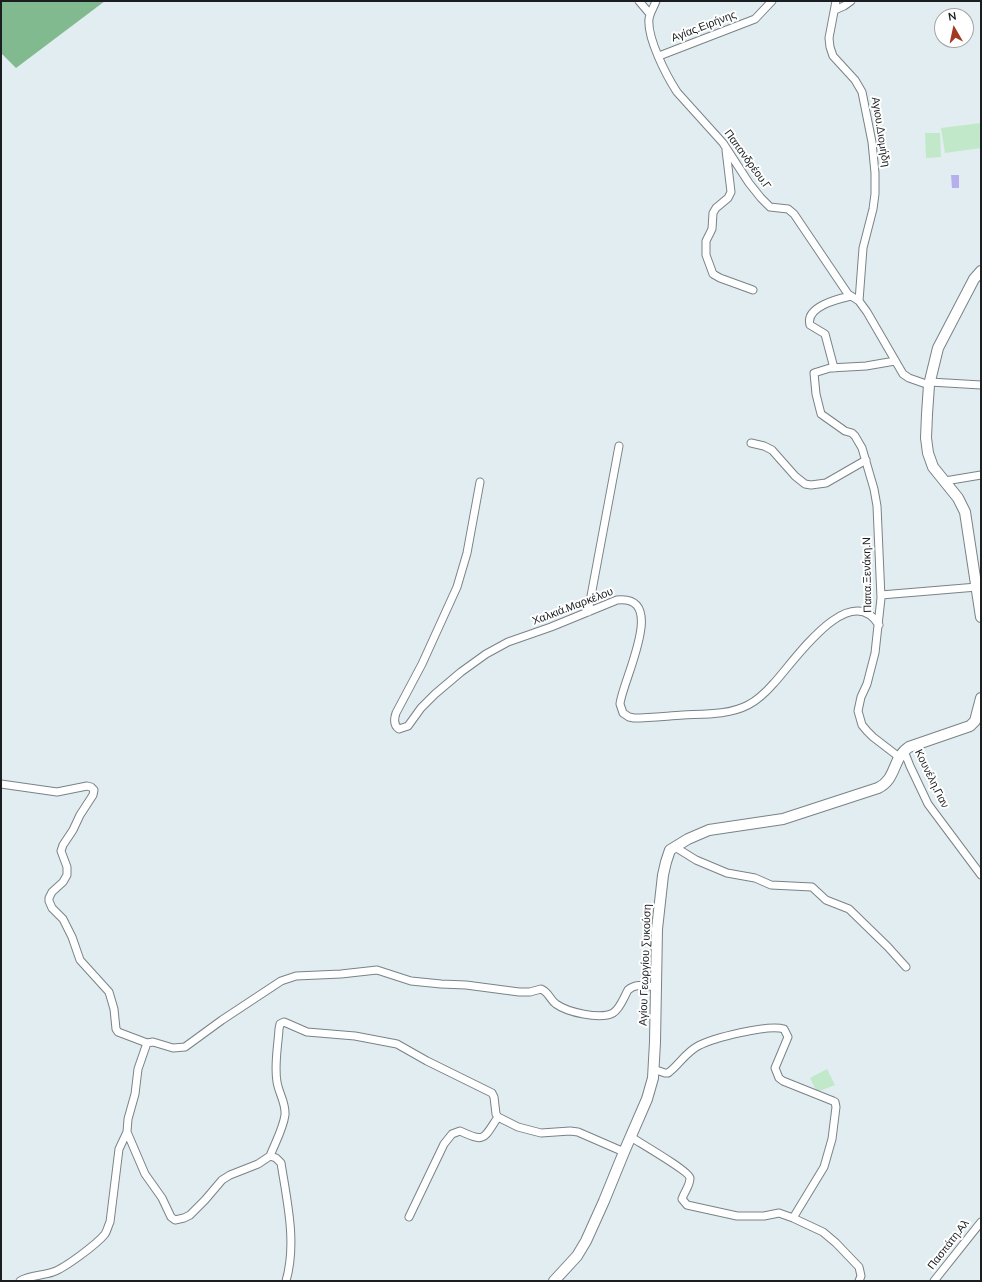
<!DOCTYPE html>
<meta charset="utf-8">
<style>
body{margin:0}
#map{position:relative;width:982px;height:1282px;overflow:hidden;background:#e1edf0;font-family:"Nunito Sans",sans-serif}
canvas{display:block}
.frame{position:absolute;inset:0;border:2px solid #1a1e20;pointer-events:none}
.north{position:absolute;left:934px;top:8px;width:40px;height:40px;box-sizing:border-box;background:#fff;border:1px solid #a3a5a6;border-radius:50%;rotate:351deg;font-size:11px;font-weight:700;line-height:16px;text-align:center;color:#1a1e20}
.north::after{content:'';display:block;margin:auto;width:14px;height:18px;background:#a23922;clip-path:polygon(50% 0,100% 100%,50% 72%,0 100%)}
</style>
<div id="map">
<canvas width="982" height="1282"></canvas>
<div class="frame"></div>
<div class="north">N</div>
</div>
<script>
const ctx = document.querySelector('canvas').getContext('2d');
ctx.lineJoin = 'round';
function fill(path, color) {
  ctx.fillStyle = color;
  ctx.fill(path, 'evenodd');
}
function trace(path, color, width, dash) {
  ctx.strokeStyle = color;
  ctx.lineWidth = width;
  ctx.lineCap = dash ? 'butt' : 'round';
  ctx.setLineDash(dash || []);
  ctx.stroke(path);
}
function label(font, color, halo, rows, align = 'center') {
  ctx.font = font + ' "Nunito Sans",sans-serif';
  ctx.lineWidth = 4;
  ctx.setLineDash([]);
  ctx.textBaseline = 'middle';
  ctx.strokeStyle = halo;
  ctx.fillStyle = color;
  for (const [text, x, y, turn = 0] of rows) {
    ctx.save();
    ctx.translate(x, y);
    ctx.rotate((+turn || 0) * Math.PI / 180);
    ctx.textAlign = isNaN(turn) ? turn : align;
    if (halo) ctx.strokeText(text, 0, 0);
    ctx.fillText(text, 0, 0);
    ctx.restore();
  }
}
fill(new Path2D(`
 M981 123V148L945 153 941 128Z
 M925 133H940L941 157 926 158Z
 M827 1069 835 1085 817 1092 810 1078Z`), '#c1e8c9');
fill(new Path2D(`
 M1 1H105L16 68 1 53Z`), '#81ba8e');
fill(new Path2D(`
 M951 175H959V188H952Z`), '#b6afec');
const minor = new Path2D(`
 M639 1 650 14
 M656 1C654 7 650 12 649 19 647 38 666 75 677 92L723 143 749 183 761 198 770 207 788 209 794 214 848 294 859 301 867 312 903 374 909 378 929 385
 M836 1 829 38 830 47 833 56 855 80 862 92 872 142 875 173V194L873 209 863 248 859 301
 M835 10 844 6 851 1
 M659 56 755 19 772 1
 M726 150 731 192 728 198 716 208 713 213 712 229 706 241V255L713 274 720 278 753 290
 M895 361 866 366 830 368 814 373 816 394 821 414 845 431 852 433 855 436 862 448 874 489 877 506 881 598 875 653 867 684 861 697 858 711 862 725 867 731 873 737 899 757
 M834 368 825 334 810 325C805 307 837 299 851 296
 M930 382 981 385
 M751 443 764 446 772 450 795 476 805 484 811 485 826 483 866 460
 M945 481 981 475
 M480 482 467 553 457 587 422 664 396 713C394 719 393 725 399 729L408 726 421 708 435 694 461 672 486 654 508 642 551 627 617 600C669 594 622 681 620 704L623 713 629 717 634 718C650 718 667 716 683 715 704 714 729 715 748 705 758 700 767 691 774 683 793 663 849 578 879 625
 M881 595 977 587
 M588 612 619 446
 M904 751 910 766 928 804 981 875
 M1 784 57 792 87 786 91 787 94 790 93 795 80 815 73 830 63 845 61 851 67 867V875L63 882 52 892 49 898V901L52 908 63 919 72 937 80 960 109 992 114 1009 116 1029 118 1032 147 1043
 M675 847 696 860 727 873 755 878 771 885 812 887 826 900 849 909 888 947 906 967
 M653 1069 665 1073H668C679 1065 685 1053 698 1046 713 1038 768 1024 784 1029L788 1037 775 1068 779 1078 783 1081 833 1101 835 1102 836 1107 832 1139 824 1167 793 1218 823 1232 836 1243 859 1267 861 1276 859 1281
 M127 1132 145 1174 162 1198 171 1217 175 1220 184 1218 190 1215 205 1200 222 1180 230 1175 258 1164 270 1156 276 1158 281 1163C287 1201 297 1243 286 1281
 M631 1137C640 1143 689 1171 690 1178 690 1186 684 1192 682 1199L687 1205 737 1216H764L779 1213 793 1218
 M270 1156C275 1143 283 1129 285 1115 286 1103 279 1094 277 1082 274 1065 278 1046 279 1029L280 1024 284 1022 307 1032 355 1036 397 1044 427 1061 492 1093 494 1097 496 1114 498 1117 518 1127 541 1133 570 1131 578 1132 624 1152
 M409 1217 444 1144 452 1134 460 1131C486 1143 483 1139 498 1117
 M20 1281C30 1275 42 1276 53 1272 65 1268 97 1244 105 1234 107 1231 108 1226 110 1222L119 1149 127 1132 128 1119 135 1094 138 1069 147 1043 153 1042 173 1048 185 1047 222 1020 281 981 296 976 341 974 377 970 411 981 441 984 466 985 519 992H530L541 989C549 992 550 1000 556 1004 567 1012 600 1020 613 1013 620 1009 624 997 628 990 636 983 646 986 656 987
 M934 1281 981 1222`);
const secondary = new Path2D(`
 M981 271 974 279 938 348 929 385 927 414 926 438 928 453 933 467 958 498 965 512 981 617
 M554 1281 577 1256 586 1241 604 1201 624 1152 647 1099 653 1078 655 1042 657 929 663 875 666 862 670 850 688 839 709 830 783 819 878 788C897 779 892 758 909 747L970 726 975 721 981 698`);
trace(minor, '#798387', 9);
trace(secondary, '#798387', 12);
trace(minor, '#fff', 7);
trace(secondary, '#fff', 10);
label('11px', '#1a1e20', '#fff', [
 ["Αγίας.Ειρήνης",704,27,-21],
 ["Αγιου.Διομήδη",880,132,81],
 ["Παπανδρέου.Γ",747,160,54],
 ["Παπα.Ξενάκη.Ν",868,575,-91],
 ["Χαλκιά.Μαρκέλου",573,607,-21],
 ["Κουνέλη.Γιαν",931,779,64],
 ["Αγίου Γεωργίου Συκούση",646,965,-88],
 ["Πασπάτη.Αλ",949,1245,-52]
]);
</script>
